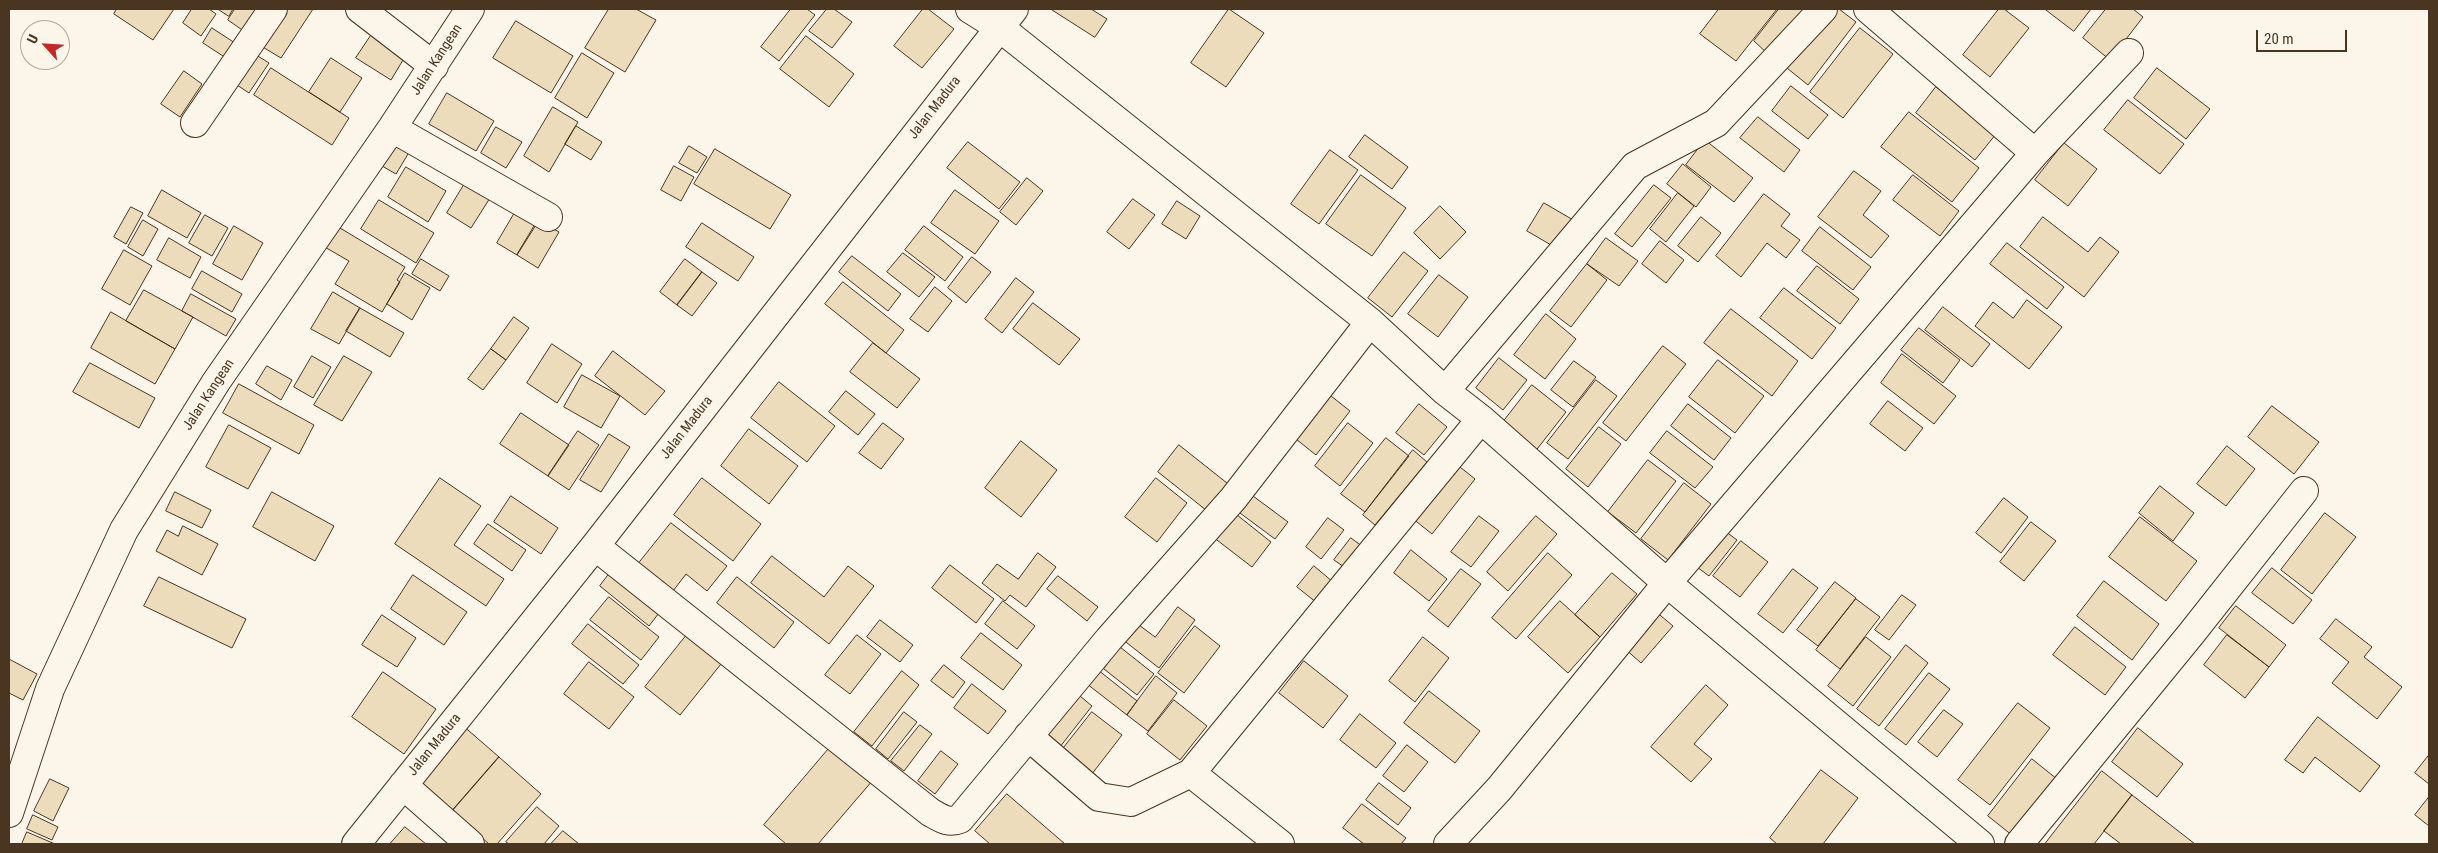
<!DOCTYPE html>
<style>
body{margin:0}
#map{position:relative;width:2438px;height:853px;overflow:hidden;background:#fbf6e9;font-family:"Roboto Condensed",sans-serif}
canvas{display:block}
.frame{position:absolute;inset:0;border:10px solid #4a3520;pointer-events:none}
.north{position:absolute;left:20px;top:20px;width:50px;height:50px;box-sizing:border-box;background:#fbf6e9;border:1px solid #b4a999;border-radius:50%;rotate:296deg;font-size:14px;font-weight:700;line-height:20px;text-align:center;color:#4a3520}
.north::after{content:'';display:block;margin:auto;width:18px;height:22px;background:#c62828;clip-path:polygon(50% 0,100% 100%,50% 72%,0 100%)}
.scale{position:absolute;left:2256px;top:30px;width:91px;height:22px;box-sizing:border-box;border:2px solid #4a3520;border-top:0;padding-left:6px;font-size:15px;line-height:18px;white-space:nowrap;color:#4a3520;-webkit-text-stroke:4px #fbf6e9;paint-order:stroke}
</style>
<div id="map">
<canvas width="2438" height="853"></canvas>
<div class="frame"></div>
<div class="north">U</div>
<div class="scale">20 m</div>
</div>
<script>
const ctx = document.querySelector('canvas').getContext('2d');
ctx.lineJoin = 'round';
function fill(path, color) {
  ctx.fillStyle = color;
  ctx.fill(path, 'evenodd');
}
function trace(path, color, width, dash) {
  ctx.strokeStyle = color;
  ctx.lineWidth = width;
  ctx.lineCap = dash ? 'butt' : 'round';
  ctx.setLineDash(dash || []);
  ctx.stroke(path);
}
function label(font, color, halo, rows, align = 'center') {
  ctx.font = font + ' "Roboto Condensed",sans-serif';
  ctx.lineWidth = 4;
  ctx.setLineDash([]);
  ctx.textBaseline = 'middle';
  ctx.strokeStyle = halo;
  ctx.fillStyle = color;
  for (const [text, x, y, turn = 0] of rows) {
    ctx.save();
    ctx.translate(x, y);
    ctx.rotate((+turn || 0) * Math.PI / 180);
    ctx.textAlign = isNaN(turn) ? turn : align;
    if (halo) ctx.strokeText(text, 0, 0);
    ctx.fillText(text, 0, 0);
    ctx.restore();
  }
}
const building = new Path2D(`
 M117 9H174L153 40 114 14Z
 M192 9H209L216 14 201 36 183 23Z
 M218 9H233L229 16Z
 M235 9H259L245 32 228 20Z
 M278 9H313L281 58 256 43Z
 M609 9H636L656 20 625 72 585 48Z
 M791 9H807L815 15 779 61 761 47Z
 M827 9H834L852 22 832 48 809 31Z
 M923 9H928L954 29 922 68 894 46Z
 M1051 9H1091L1107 19 1095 37Z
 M1229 9 1264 33 1226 87 1191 63Z
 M1719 9H1777L1736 61 1700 34Z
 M1779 9H1812L1769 55 1754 41Z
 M1833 9H1839L1856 22 1808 85 1787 68Z
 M1999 9H2004L2029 28 1990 77 1963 55Z
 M2045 9H2091L2074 31Z
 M2106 9H2133L2143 17 2110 60 2083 38Z
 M516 21 573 56 551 93 493 58Z
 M212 28 235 43 226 58 203 43Z
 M376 28 409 50 391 80 356 58Z
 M1860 28 1893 54 1843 118 1810 92Z
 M806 36 854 74 829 107 780 69Z
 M253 53 269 63 249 93 234 83Z
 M582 53 614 73 587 118 555 98Z
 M331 58 362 78 340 112 309 92Z
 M271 68 349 118 332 145 254 95Z
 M2157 68 2210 109 2186 139 2134 98Z
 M184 71 202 84 180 117 161 104Z
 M1791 86 1828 115 1808 139 1772 111Z
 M1936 87 1996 134 1975 160 1916 113Z
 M447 93 494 121 476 151 429 124Z
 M2128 100 2184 144 2160 174 2104 130Z
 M553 107 578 122 549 172 524 156Z
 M1909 112 1979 168 1952 202 1881 147Z
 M1758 117 1800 150 1784 172 1740 138Z
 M576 126 602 142 591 160 565 144Z
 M496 127 522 142 506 168 481 153Z
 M1365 135 1408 167 1392 189 1349 157Z
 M400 136 414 144 396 174 382 166Z
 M1705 140 1753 178 1734 202 1686 165Z
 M968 142 1020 182 999 209 947 168Z
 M2064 143 2097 169 2068 206 2035 180Z
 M689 146 707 157 697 173 679 163Z
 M715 149 791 195 770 229 694 184Z
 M1330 150 1358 170 1319 224 1291 204Z
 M1683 164 1711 187 1696 207 1667 184Z
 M674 166 694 177 681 201 661 190Z
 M406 167 446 191 428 222 388 197Z
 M1854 171 1881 191 1863 215 1889 236 1871 258 1818 217Z
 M470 175 495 190 471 228 447 213Z
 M1361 175 1406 208 1372 256 1326 224Z
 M1913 175 1959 211 1940 236 1893 200Z
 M1027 178 1043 191 1016 225 1000 212Z
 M1654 185 1671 198 1632 247 1615 234Z
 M162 190 201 213 187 238 148 216Z
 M955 190 999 221 975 254 931 223Z
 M1678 193 1694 206 1666 242 1650 229Z
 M1764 194 1790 214 1781 226 1800 240 1786 258 1767 243 1741 277 1716 256Z
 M1133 199 1155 215 1129 249 1107 232Z
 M379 200 434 233 416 263 361 229Z
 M1177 201 1200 216 1186 239 1162 224Z
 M1544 203 1575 221 1558 249 1527 231Z
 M520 204 541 217 517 255 497 243Z
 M1440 206 1466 232 1440 259 1414 233Z
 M131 207 143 213 126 244 114 237Z
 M205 215 228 228 212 256 189 243Z
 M1701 217 1721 233 1698 262 1678 246Z
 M2043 217 2088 252 2100 237 2119 252 2084 297 2020 247Z
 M143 220 158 229 143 256 128 247Z
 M538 220 559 232 538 268 517 255Z
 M702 223 754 257 738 281 686 247Z
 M335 225 405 267 397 280 400 282 382 312 335 284 349 261 323 246Z
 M234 226 263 243 242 280 213 264Z
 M924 226 963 257 945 281 905 250Z
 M1820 227 1871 267 1853 290 1802 251Z
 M169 238 201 257 190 278 157 260Z
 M1606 238 1638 261 1619 286 1587 264Z
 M1660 241 1684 260 1666 283 1642 264Z
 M2007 243 2064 287 2047 309 1990 264Z
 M124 250 152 266 130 305 102 289Z
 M1404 252 1428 271 1392 317 1368 298Z
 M903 253 935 277 919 297 887 272Z
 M852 256 901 294 888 311 839 272Z
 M972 257 991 272 966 303 948 288Z
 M421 259 449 276 440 291 412 274Z
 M685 259 702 272 677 305 660 292Z
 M1587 264 1607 280 1571 327 1550 311Z
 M1817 266 1859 299 1840 324 1797 291Z
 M202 271 242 294 232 312 192 289Z
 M702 272 717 283 692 316 677 305Z
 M405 273 430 288 412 320 387 304Z
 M1439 275 1468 297 1438 337 1408 314Z
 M1016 278 1034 292 1002 333 985 319Z
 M843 282 904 330 886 353 825 304Z
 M935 287 952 301 928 332 910 319Z
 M1784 288 1836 328 1812 359 1760 318Z
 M144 290 193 317 175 349 126 321Z
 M333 292 360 308 339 344 311 329Z
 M191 294 236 319 226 336 182 311Z
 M2027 300 2062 327 2029 369 1975 326 1993 302 2013 318Z
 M1033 303 1080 339 1059 365 1013 329Z
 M1943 307 1990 344 1972 367 1925 330Z
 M360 308 404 333 390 357 346 331Z
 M1731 309 1798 361 1772 396 1704 343Z
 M111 312 175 349 155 384 91 348Z
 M1546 314 1576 339 1545 379 1514 355Z
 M514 317 529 328 506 360 491 349Z
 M1919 328 1960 360 1943 383 1901 350Z
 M873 343 920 379 897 408 850 372Z
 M552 344 582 364 557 403 527 383Z
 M1663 346 1686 364 1626 441 1603 423Z
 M491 349 506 360 483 390 468 379Z
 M613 351 665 391 645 415 595 376Z
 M1902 354 1956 396 1934 424 1881 383Z
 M312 356 331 367 313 398 294 387Z
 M344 356 372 372 342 421 314 405Z
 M1499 358 1527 380 1503 410 1476 388Z
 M1718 360 1764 396 1735 433 1689 397Z
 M1574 361 1596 377 1573 407 1551 390Z
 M90 363 155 398 139 428 73 392Z
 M267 366 292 380 281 400 256 384Z
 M582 375 620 396 601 428 564 407Z
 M1596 380 1617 396 1568 459 1547 443Z
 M779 382 835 426 807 462 751 418Z
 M239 384 314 425 299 454 223 413Z
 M1532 385 1566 412 1534 453 1500 426Z
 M846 391 875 414 858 435 829 412Z
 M1331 396 1350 411 1316 455 1296 439Z
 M1888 401 1923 428 1905 451 1870 424Z
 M1419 404 1447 427 1424 455 1396 433Z
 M1688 404 1731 438 1714 460 1671 426Z
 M2272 406 2319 442 2294 474 2248 437Z
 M521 413 569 445 548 476 500 444Z
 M883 423 904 439 881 469 859 453Z
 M1348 423 1373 443 1340 486 1315 466Z
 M229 425 271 448 248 489 206 467Z
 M1599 427 1621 444 1588 487 1566 469Z
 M749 429 798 466 769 504 721 466Z
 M578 431 599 445 569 490 548 476Z
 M1667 431 1713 467 1695 488 1650 453Z
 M609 434 630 447 601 492 580 480Z
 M1386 438 1409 456 1365 512 1341 494Z
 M1021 441 1057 470 1021 517 985 488Z
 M1179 445 1232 487 1211 514 1158 472Z
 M2227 446 2255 469 2226 506 2197 484Z
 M1413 450 1427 462 1375 525 1363 515Z
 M1648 460 1676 481 1636 533 1608 512Z
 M1455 463 1475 479 1432 534 1412 518Z
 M440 478 481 506 454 545 504 579 486 606 395 544Z
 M702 478 761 524 733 561 674 515Z
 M1156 478 1187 503 1157 542 1125 517Z
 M1684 483 1711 504 1668 560 1641 539Z
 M2160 486 2194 513 2173 541 2139 513Z
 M175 492 211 510 202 528 166 511Z
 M272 492 334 526 315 561 253 527Z
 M511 496 558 528 541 554 494 522Z
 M1253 496 1288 522 1275 539 1240 513Z
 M2004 498 2028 517 2001 553 1976 533Z
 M1232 511 1271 542 1252 567 1213 537Z
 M2325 513 2356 537 2312 594 2281 570Z
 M1479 516 1499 531 1471 567 1451 552Z
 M1536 516 1557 534 1508 591 1487 572Z
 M2140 517 2197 561 2166 601 2109 557Z
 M1328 518 1344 530 1321 559 1306 547Z
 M2031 522 2056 541 2024 581 2000 562Z
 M671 523 727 566 707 591 686 574 670 595 635 568Z
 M488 524 526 550 512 571 474 544Z
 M183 526 218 544 202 575 156 551 167 530 178 536Z
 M1721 528 1737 540 1709 576 1693 564Z
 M1351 538 1363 547 1347 569 1334 560Z
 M1741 541 1768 562 1740 597 1713 576Z
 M1411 550 1447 579 1429 601 1394 573Z
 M1038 553 1056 567 1026 607 1010 595 1005 601 982 583 997 564 1018 579Z
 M1548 553 1572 575 1516 639 1492 618Z
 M772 556 824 597 848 566 874 586 829 644 751 583Z
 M950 565 994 599 976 623 932 588Z
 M1314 566 1333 582 1317 603 1297 587Z
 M2272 568 2312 600 2293 624 2252 593Z
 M1461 569 1481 584 1448 627 1428 611Z
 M1793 569 1818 588 1783 633 1758 614Z
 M612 570 662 609 649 626 600 586Z
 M1612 573 1637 594 1600 637 1575 615Z
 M413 575 467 612 444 645 391 609Z
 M1058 576 1098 607 1087 621 1047 589Z
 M159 577 246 619 232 648 144 606Z
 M737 577 794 622 774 648 717 603Z
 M2104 581 2159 624 2132 660 2077 616Z
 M1835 582 1856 598 1818 646 1797 630Z
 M1902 595 1916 605 1889 640 1875 630Z
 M609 597 659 637 641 660 590 620Z
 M1856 599 1880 617 1840 669 1816 650Z
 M1003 601 1035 626 1017 649 985 624Z
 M1560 601 1600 637 1568 673 1528 637Z
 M2236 606 2286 645 2269 667 2219 628Z
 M1178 607 1195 620 1159 668 1122 639 1135 622 1155 637Z
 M1654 610 1673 626 1641 663 1623 647Z
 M382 615 416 638 397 667 362 645Z
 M2336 619 2372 647 2364 657 2402 687 2377 719 2332 683 2349 662 2320 639Z
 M880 620 913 645 900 662 867 637Z
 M588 624 639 665 623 684 572 644Z
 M1195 626 1220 646 1184 693 1158 673Z
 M2075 627 2126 667 2105 695 2053 655Z
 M981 633 1022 665 1003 690 961 658Z
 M857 635 881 654 850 694 825 675Z
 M2227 635 2269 667 2245 698 2204 665Z
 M686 636 721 664 680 715 645 687Z
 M1423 637 1449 658 1415 702 1389 681Z
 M1866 637 1891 657 1853 706 1828 686Z
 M1906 645 1928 663 1879 726 1857 709Z
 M1120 647 1154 674 1137 695 1104 669Z
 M9 659 37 674 23 700 9 693Z
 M1304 661 1348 696 1323 728 1279 693Z
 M589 662 634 697 609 729 564 694Z
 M944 665 965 682 953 698 931 681Z
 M1098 670 1137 701 1127 715 1087 684Z
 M902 671 919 685 872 746 854 732Z
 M383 672 436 709 404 754 352 717Z
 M1929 673 1950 689 1906 745 1885 729Z
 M1156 676 1177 693 1148 731 1127 715Z
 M972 684 1006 711 988 734 954 708Z
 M1706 685 1728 705 1694 744 1712 759 1691 782 1651 747Z
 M1074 691 1092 706 1056 752 1038 738Z
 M1429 691 1480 731 1455 763 1404 723Z
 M1174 700 1207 726 1180 760 1147 734Z
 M2018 703 2050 728 1990 805 1958 780Z
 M1944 710 1963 724 1937 757 1918 742Z
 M904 712 917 722 888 759 876 749Z
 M1092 712 1122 735 1088 779 1058 755Z
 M1360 714 1396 743 1376 768 1340 740Z
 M2318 717 2380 766 2360 792 2315 757 2303 773 2285 760Z
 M461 724 499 757 452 811 413 778Z
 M920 725 932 734 904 771 891 761Z
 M2138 728 2183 764 2157 797 2112 762Z
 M832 745 873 780 818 844H786L764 825Z
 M1407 745 1428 762 1404 792 1383 776Z
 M941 751 958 764 935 794 918 781Z
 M2429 755V784L2415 773Z
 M499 757 541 794 497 844H489L452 811Z
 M2032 759 2057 779 2013 836 1988 816Z
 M1821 770 1858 798 1823 844H1777L1770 838Z
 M2102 771 2132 795 2094 844H2045Z
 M50 779 69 788 53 821 34 811Z
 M1379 783 1411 808 1398 825 1366 800Z
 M1007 794 1065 844H990L975 831Z
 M2132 795 2195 844H2121L2104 831Z
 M2429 797V826L2415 815Z
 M1362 804 1406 838 1401 844H1364L1343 828Z
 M537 807 559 826 544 844H509L506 842Z
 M33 815 58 827 52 840 27 829Z
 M405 827 426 844H390Z
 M563 831 579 844H551Z
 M27 832 55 844H22Z`);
fill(building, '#ecdcbc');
trace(building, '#4a3520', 1);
const minor = new Path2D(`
 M360 9 434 66
 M970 9 999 27 1370 322 1445 391 1481 419 1667 583 1980 844
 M1868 9 2035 153
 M195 123 273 9
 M392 128 548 217
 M1445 391 1635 166 1716 123 1823 9
 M595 546 930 812C941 818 948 824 960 819L1109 639 1233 499 1370 322
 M1028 736 1099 797 1131 802 1191 773 1481 419
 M1191 773 1280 844
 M403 785 470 844
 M9 813 50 689 124 530 216 382 392 128 470 9
 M356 844 595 546 1014 9
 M1448 844 1499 789 1667 583 2035 153 2129 53
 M2019 844 2191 634 2304 491`);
trace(minor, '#4a3520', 30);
trace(minor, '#fbf6e9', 28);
label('14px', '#4a3520', '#fbf6e9', [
 ["Jalan Kangean",437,60,-57],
 ["Jalan Madura",935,108,-52],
 ["Jalan Kangean",209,395,-57],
 ["Jalan Madura",687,428,-52],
 ["Jalan Madura",435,745,-51]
]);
</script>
